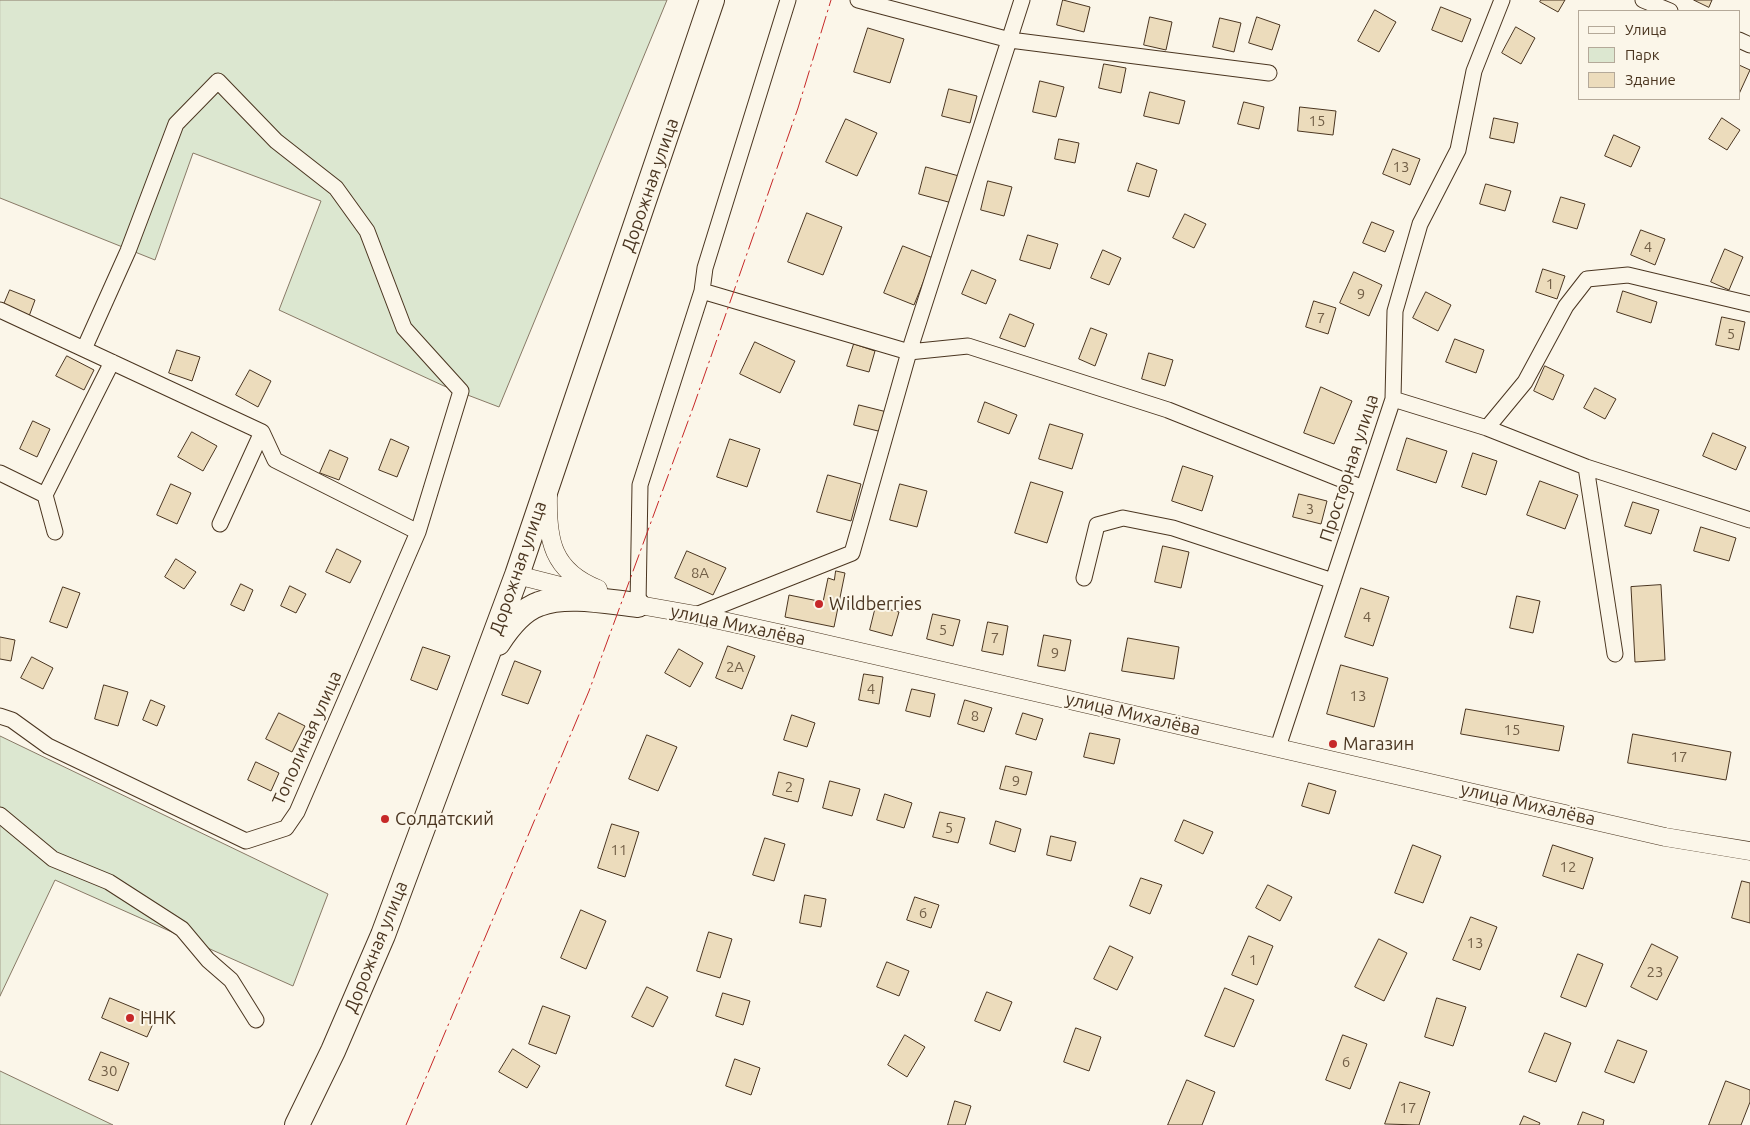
<!DOCTYPE html>
<meta charset="utf-8">
<style>
body{margin:0}
#map{position:relative;width:1750px;height:1125px;overflow:hidden;background:#fbf6e9;font-family:Ubuntu,sans-serif}
canvas{display:block}
.legend{position:absolute;left:1578px;top:10px;width:162px;height:90px;box-sizing:border-box;background:#fbf6e9;border:1px solid #b4a999;margin:0;padding:6px 9px;list-style:none;font-size:15px;color:#4a3520}
.legend li{display:flex;align-items:center;gap:10px;height:25px}
.legend b{width:25px;border:1px solid #b4a999}
</style>
<div id="map">
<canvas width="1750" height="1125"></canvas>
<ul class="legend">
<li><b style="height:6px;background:#fbf6e9"></b>Улица</li>
<li><b style="height:14px;background:#dce7d0"></b>Парк</li>
<li><b style="height:14px;background:#ecdcbc"></b>Здание</li>
</ul>
</div>
<script>
const ctx = document.querySelector('canvas').getContext('2d');
ctx.lineJoin = 'round';
function fill(path, color) {
  ctx.fillStyle = color;
  ctx.fill(path, 'evenodd');
}
function trace(path, color, width, dash) {
  ctx.strokeStyle = color;
  ctx.lineWidth = width;
  ctx.lineCap = dash ? 'butt' : 'round';
  ctx.setLineDash(dash || []);
  ctx.stroke(path);
}
function label(font, color, halo, rows, align = 'center') {
  ctx.font = font + ' Ubuntu,sans-serif';
  ctx.lineWidth = 4;
  ctx.setLineDash([]);
  ctx.textBaseline = 'middle';
  ctx.strokeStyle = halo;
  ctx.fillStyle = color;
  for (const [text, x, y, turn = 0] of rows) {
    ctx.save();
    ctx.translate(x, y);
    ctx.rotate((+turn || 0) * Math.PI / 180);
    ctx.textAlign = isNaN(turn) ? turn : align;
    if (halo) ctx.strokeText(text, 0, 0);
    ctx.fillText(text, 0, 0);
    ctx.restore();
  }
}
const green = new Path2D(`
 M0 0H667L499 407 444 386 279 310 321 201 193 153 155 260 0 198Z
 M0 736 328 894 293 986 55 880 0 996Z
 M0 1071 113 1125H0Z`);
fill(green, '#dce7d0');
trace(green, '#887966', 1);
const building = new Path2D(`
 M1063 0 1090 7 1084 32 1057 25Z
 M1541 0H1565L1558 12 1540 2Z
 M1694 0H1712L1709 7Z
 M1441 7 1471 19 1462 42 1432 30Z
 M1375 10 1396 22 1379 52 1358 41Z
 M1150 17 1172 22 1166 50 1144 45Z
 M1257 17 1280 25 1272 50 1249 43Z
 M1220 18 1241 23 1234 52 1213 47Z
 M1516 27 1535 38 1521 64 1502 53Z
 M868 28 904 39 890 83 854 72Z
 M1104 64 1126 68 1121 93 1099 88Z
 M1739 65 1750 70 1739 94Z
 M1040 81 1064 87 1056 117 1033 112Z
 M949 89 977 96 970 123 942 116Z
 M1150 92 1185 101 1179 124 1144 116Z
 M1244 102 1264 107 1259 129 1238 124Z
 M1300 107 1336 111 1333 135 1298 131Z
 M1494 118 1518 123 1514 143 1490 138Z
 M1722 118 1740 130 1727 150 1709 139Z
 M846 119 877 133 857 176 826 162Z
 M1614 135 1640 147 1631 167 1605 156Z
 M1059 139 1079 143 1075 163 1055 159Z
 M1393 149 1420 159 1410 185 1383 174Z
 M1137 163 1157 170 1149 197 1128 191Z
 M926 167 959 176 952 203 919 194Z
 M988 181 1012 187 1004 216 981 210Z
 M1486 184 1511 191 1505 211 1480 204Z
 M1561 197 1585 204 1577 229 1553 222Z
 M807 213 842 227 823 275 788 262Z
 M1185 214 1206 224 1194 248 1173 238Z
 M1372 222 1394 231 1385 252 1363 243Z
 M1641 230 1665 239 1655 265 1631 255Z
 M1028 235 1058 244 1050 269 1020 260Z
 M903 246 933 258 914 305 884 293Z
 M1725 249 1743 257 1729 290 1711 282Z
 M1103 250 1121 258 1109 285 1091 278Z
 M1543 269 1565 276 1557 299 1536 292Z
 M972 270 996 280 986 304 962 294Z
 M1354 272 1382 285 1369 316 1340 303Z
 M10 290 35 300 28 319 2 309Z
 M1623 291 1657 302 1651 323 1617 312Z
 M1426 292 1451 305 1438 331 1413 318Z
 M1314 301 1336 308 1328 334 1306 327Z
 M1010 314 1034 324 1025 347 1000 338Z
 M1722 317 1745 322 1739 350 1716 345Z
 M1091 328 1107 334 1095 366 1079 359Z
 M1455 339 1484 350 1476 373 1446 362Z
 M755 342 795 361 780 393 740 374Z
 M854 344 875 351 869 372 847 366Z
 M177 350 200 357 192 381 169 373Z
 M1149 353 1173 360 1165 386 1142 379Z
 M67 356 94 370 84 390 56 376Z
 M1545 366 1564 375 1553 400 1534 391Z
 M250 370 271 381 258 407 236 395Z
 M1321 387 1352 401 1334 444 1304 433Z
 M1595 388 1616 399 1605 419 1584 408Z
 M985 402 1017 415 1009 434 978 422Z
 M859 405 887 412 882 432 854 425Z
 M33 421 50 429 37 457 20 449Z
 M1050 424 1083 434 1072 469 1039 459Z
 M192 432 217 446 203 471 178 457Z
 M1713 433 1746 447 1736 470 1703 456Z
 M1407 438 1447 451 1436 483 1397 470Z
 M391 439 409 447 397 477 379 470Z
 M730 439 760 449 747 487 717 477Z
 M330 450 348 458 339 480 320 473Z
 M1473 453 1497 461 1486 495 1462 487Z
 M1183 466 1213 476 1202 511 1172 501Z
 M828 475 861 484 851 521 817 512Z
 M1540 481 1578 495 1565 529 1527 515Z
 M1031 482 1063 492 1047 543 1015 533Z
 M171 484 191 493 177 524 157 515Z
 M900 484 927 491 917 527 890 520Z
 M1299 494 1327 501 1321 524 1293 517Z
 M1633 502 1659 510 1651 534 1625 526Z
 M1701 527 1736 538 1729 561 1694 551Z
 M1163 546 1189 552 1181 588 1155 582Z
 M337 549 361 561 350 583 326 572Z
 M687 551 726 568 713 595 675 578Z
 M176 559 196 572 184 589 165 577Z
 M836 571 845 573 834 627 785 617 789 595 823 602 828 578 834 580Z
 M241 584 253 590 244 611 231 605Z
 M1661 585 1665 660 1635 662 1631 587Z
 M290 586 306 594 296 613 281 606Z
 M63 587 80 593 67 628 50 622Z
 M1361 588 1389 597 1373 646 1345 637Z
 M1517 596 1540 601 1533 633 1510 628Z
 M876 606 899 612 892 636 870 630Z
 M933 614 960 620 953 646 927 639Z
 M988 622 1008 626 1003 655 982 651Z
 M1044 635 1071 640 1065 671 1038 666Z
 M0 637 15 640 11 661 0 659Z
 M1128 638 1179 647 1174 679 1122 671Z
 M728 646 755 656 742 689 716 678Z
 M423 647 450 656 437 690 411 680Z
 M679 649 703 663 690 687 665 673Z
 M32 657 53 668 43 689 21 678Z
 M515 661 541 671 528 704 502 695Z
 M1341 665 1388 678 1374 727 1327 714Z
 M864 674 883 677 879 704 859 700Z
 M104 685 128 692 118 726 95 719Z
 M912 689 935 694 930 717 906 711Z
 M151 700 165 706 157 726 143 720Z
 M965 700 992 708 984 732 958 724Z
 M1466 709 1564 726 1559 751 1461 734Z
 M279 713 305 726 292 752 266 739Z
 M1023 713 1043 719 1036 740 1016 734Z
 M792 715 815 723 807 747 784 740Z
 M1090 733 1120 739 1114 764 1084 757Z
 M1633 734 1731 752 1726 780 1628 763Z
 M647 735 677 747 658 791 629 779Z
 M256 762 279 773 271 791 248 780Z
 M1006 766 1032 772 1026 795 1000 789Z
 M779 772 804 779 798 802 773 795Z
 M830 781 860 789 852 816 823 808Z
 M1309 783 1336 791 1329 814 1302 806Z
 M885 794 912 803 904 828 877 820Z
 M940 812 965 818 958 843 933 837Z
 M1184 820 1213 832 1203 854 1175 841Z
 M996 821 1021 829 1015 852 990 844Z
 M612 824 639 832 625 877 598 868Z
 M1051 836 1076 842 1071 861 1047 855Z
 M765 838 785 844 774 881 753 875Z
 M1413 845 1441 856 1423 903 1395 893Z
 M1553 845 1593 858 1583 889 1543 876Z
 M1141 878 1162 885 1150 914 1130 906Z
 M1742 881 1750 883V923L1732 918Z
 M1268 885 1292 897 1280 921 1256 908Z
 M805 895 826 899 821 927 800 923Z
 M915 897 939 905 931 928 907 920Z
 M581 910 606 921 586 969 561 958Z
 M1471 917 1497 927 1480 970 1453 960Z
 M709 932 732 939 720 978 697 971Z
 M1249 936 1273 946 1257 985 1232 975Z
 M1379 939 1407 953 1384 1001 1355 987Z
 M1652 944 1678 957 1657 1000 1631 987Z
 M1110 946 1133 957 1117 990 1094 979Z
 M1578 954 1603 964 1586 1007 1561 997Z
 M887 962 909 971 899 996 877 987Z
 M647 987 668 997 653 1027 632 1017Z
 M1225 988 1254 1000 1234 1047 1205 1036Z
 M987 992 1012 1002 1000 1031 975 1021Z
 M723 993 750 1001 743 1025 716 1016Z
 M110 998 156 1017 147 1037 102 1018Z
 M1437 998 1466 1007 1453 1046 1425 1037Z
 M543 1006 570 1016 556 1054 529 1044Z
 M1076 1028 1101 1037 1089 1071 1064 1062Z
 M1545 1033 1571 1043 1556 1082 1529 1072Z
 M905 1035 925 1047 907 1077 888 1065Z
 M1343 1035 1367 1044 1350 1089 1326 1080Z
 M1618 1040 1647 1051 1634 1083 1605 1072Z
 M513 1049 540 1066 527 1088 499 1072Z
 M101 1052 129 1063 118 1091 89 1080Z
 M735 1059 760 1068 751 1095 726 1086Z
 M1187 1080 1215 1092 1202 1125H1168Z
 M1726 1081 1750 1090V1102L1741 1125H1709Z
 M1400 1082 1430 1092 1419 1125 1385 1124Z
 M955 1101 971 1106 965 1125H948Z
 M1583 1112 1604 1120 1603 1125H1578Z
 M1524 1116 1540 1123 1539 1125H1520Z`);
fill(building, '#ecdcbc');
trace(building, '#4a3520', 1);
const minor = new Path2D(`
 M858 0 1010 40 1269 73
 M1643 0 1670 11
 M1739 40 1750 45
 M702 291 909 352 968 346 1168 410 1363 488
 M0 310 262 432 275 460 418 532
 M1393 399 1487 428 1586 467 1750 520
 M1487 428 1525 382 1566 306 1587 279 1628 275 1750 304
 M1586 467 1615 654
 M0 473 45 495
 M220 524 262 432
 M55 532 45 495 112 362
 M1084 578 1097 525 1123 518 1173 528 1333 581
 M638 605 640 485 702 291 705 268 788 0
 M696 615 852 553 909 352 1022 0
 M0 716 12 720 48 746 246 841 286 828 297 812 418 532 461 391 404 328 367 231 336 188 276 141 218 81 176 124 128 251 84 349
 M1278 747 1393 399 1395 311 1420 224 1458 150 1474 71 1502 0
 M0 815 53 859 109 882 182 929 208 960 231 980 256 1020`);
const tertiary = new Path2D(`
 M548 495C547 540 552 571 598 589
 M517 575 588 593
 M628 603 696 615 778 633 1665 837 1750 851`);
const trunk = new Path2D(`
 M498 643C507 629 522 610 539 604 567 593 608 602 638 605
 M297 1125 333 1051 383 935 517 575 712 0`);
trace(minor, '#4a3520', 17);
trace(tertiary, '#4a3520', 19);
trace(trunk, '#4a3520', 26);
trace(minor, '#fbf6e9', 15);
trace(tertiary, '#fbf6e9', 18);
trace(trunk, '#fbf6e9', 24);
trace(new Path2D(`
 M406 1125 589 691 694 405 798 108 831 0`), '#c62828', 1, [18, 4, 2.5, 4]);
for (const [x, y, r, color] of [
 [819,604,5,"#c62828"],
 [1333,744,5,"#c62828"],
 [385,819,5,"#c62828"],
 [130,1018,5,"#c62828"]
]) {
  const dot = new Path2D();
  dot.arc(x, y, r, 0, 2 * Math.PI);
  ctx.fillStyle = color;
  ctx.fill(dot);
  trace(dot, '#fbf6e9', 2);
}
label('15px', '#725f47', null, [
 ["15",1317,121],
 ["13",1401,167],
 ["4",1648,247],
 ["1",1550,284],
 ["9",1361,294],
 ["7",1321,318],
 ["5",1731,334],
 ["3",1310,509],
 ["8А",700,573],
 ["4",1367,617],
 ["5",943,630],
 ["7",995,638],
 ["9",1055,653],
 ["2А",735,667],
 ["4",871,689],
 ["13",1358,696],
 ["8",975,716],
 ["15",1512,730],
 ["17",1679,757],
 ["9",1016,781],
 ["2",789,787],
 ["5",949,828],
 ["11",619,850],
 ["12",1568,867],
 ["6",923,913],
 ["13",1475,943],
 ["1",1253,960],
 ["23",1655,972],
 ["6",1346,1062],
 ["30",109,1071],
 ["17",1408,1108]
]);
label('18px', '#4a3520', '#fbf6e9', [
 ["Дорожная улица",650,185,-71],
 ["Просторная улица",1349,468,-72],
 ["Дорожная улица",518,568,-71],
 ["улица Михалёва",738,625,12],
 ["улица Михалёва",1133,714,13],
 ["Тополиная улица",307,738,-66],
 ["улица Михалёва",1528,804,13],
 ["Дорожная улица",376,947,-68]
]);
label('18px', '#4a3520', '#fbf6e9', [
 ["Wildberries",829,604],
 ["Магазин",1343,744],
 ["Солдатский",395,819],
 ["ННК",140,1018]
], 'left');
</script>
